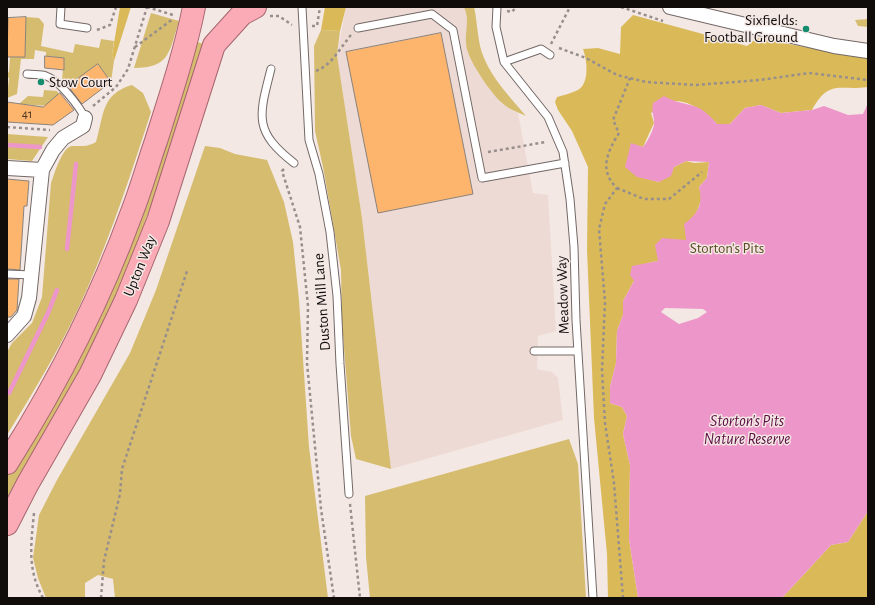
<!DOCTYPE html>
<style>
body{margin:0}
#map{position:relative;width:875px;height:605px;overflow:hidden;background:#f4e8e5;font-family:"Alegreya Sans",sans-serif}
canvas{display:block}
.frame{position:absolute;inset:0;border:8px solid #0f0c0a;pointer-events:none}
</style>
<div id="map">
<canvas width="875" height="605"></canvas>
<div class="frame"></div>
</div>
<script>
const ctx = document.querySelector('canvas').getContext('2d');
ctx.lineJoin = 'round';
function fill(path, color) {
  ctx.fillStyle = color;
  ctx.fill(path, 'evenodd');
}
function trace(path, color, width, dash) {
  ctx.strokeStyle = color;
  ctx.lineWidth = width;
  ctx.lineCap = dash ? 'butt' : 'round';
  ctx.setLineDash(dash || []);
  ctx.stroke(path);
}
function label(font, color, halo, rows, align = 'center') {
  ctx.font = font + ' "Alegreya Sans",sans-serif';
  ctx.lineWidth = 3;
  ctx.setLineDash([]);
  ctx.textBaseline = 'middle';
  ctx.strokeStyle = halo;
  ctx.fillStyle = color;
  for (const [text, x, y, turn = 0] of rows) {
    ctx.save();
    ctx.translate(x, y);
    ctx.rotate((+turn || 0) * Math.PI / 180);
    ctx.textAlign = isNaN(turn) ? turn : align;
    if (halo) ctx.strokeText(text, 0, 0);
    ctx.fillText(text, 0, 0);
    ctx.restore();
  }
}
fill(new Path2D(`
 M346 7 465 8 468 22 466 44 478 74 486 82 501 103 518 113 533 193 548 195 556 331 538 336 537 369 552 372 558 378 563 420 391 469 362 218 337 55Z`), '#eddad4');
fill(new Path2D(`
 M464 7H474C478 24 477 42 484 58 493 80 511 98 526 116 518 112 508 109 502 103 490 92 466 58 466 43 465 30 470 20 464 7Z
 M151 13 179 21C169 52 170 68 134 68Z
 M26 17 39 18 44 24 41 46 73 53 75 44 99 48 101 39 114 41 112 55 114 61 111 82 98 64 68 86 62 80 64 58 46 56V52L35 50 34 59H21L17 94 7 98 9 78 7 77V73L9 72 10 57H15V49L7 48V40L25 42Z
 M868 19V27L858 26 855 20Z
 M321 30 340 31 337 55 362 218 391 469 356 459 351 436 342 323 341 270 323 167 315 131 314 46Z
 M193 40 205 45C175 131 149 220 113 304 83 372 43 434 7 498V475L51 407Z
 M132 85 143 93 151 112C132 171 112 232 87 289 65 340 36 388 7 435V352L12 343 32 323 42 297 51 183C54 175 62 147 72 146 82 146 87 147 96 142 104 115 101 94 132 85Z
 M44 90 57 91 60 96 50 106 19 104 28 96 43 97Z
 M7 134 48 137 32 161 7 159Z
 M205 146 220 148 235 154 267 160 284 202 293 242 299 300 309 447 328 598H115L113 579 98 575 85 583V598H46L38 578 33 558 39 515 57 480 130 353 156 290Z
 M569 439 578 464 586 598H370L366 557 365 496Z`), '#d6bc6f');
fill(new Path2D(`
 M120 7H131L114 61 112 55Z
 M325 7H346L340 31 321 30Z
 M633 15 747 46 757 38 868 59V87C839 91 829 79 812 110L781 113 761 105 745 108 730 124H717C708 113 689 100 673 101 667 102 657 110 651 113L654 123 643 147 631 144 629 154 648 179 659 182 674 167 686 161 694 163 709 162 707 178 699 187 702 198 686 240 658 261 648 263 634 281 623 301V315L617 331 616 363 610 387V403L622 407 627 416 623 434 630 465 629 539 638 598H608L607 554 594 418 587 250 588 167 572 131 558 110 555 102 557 97C564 95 572 93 578 90 590 83 587 60 583 49L598 48 620 54 621 27Z
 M868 511V598H782L831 545 848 542Z`), '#daba58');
fill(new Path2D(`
 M664 96C687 109 696 98 717 124H730L745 108 761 105 781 113 812 110 824 106 848 115 863 114 868 103V511L848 542 831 545 782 598H638L629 539 630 465 623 434 627 416 622 407 610 403V387L616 363 617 331 623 315V301L634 281 630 275 632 266 658 261 655 245 662 238 686 240 684 224C699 213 703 204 699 187L707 178 709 162 686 161 674 167 671 176 659 182 637 177 625 167 631 143 643 147C647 142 654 130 654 123 654 114 651 114 653 103ZM665 308 703 309 707 312 698 318 679 324 661 312Z`), '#ed96c9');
trace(new Path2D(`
 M7 145 40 147
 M67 249 76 164
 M9 393 48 313 57 290`), '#ed96c9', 4.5);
const building = new Path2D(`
 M26 17 25 57H7L8 18Z
 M441 33 473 194 378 213 346 52Z
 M45 56 64 58V70L45 68Z
 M98 64 111 82 82 104 68 86Z
 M60 93 74 110 53 125 7 122V102L43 107Z
 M7 179 29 181 27 206H24L20 270 7 269Z
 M7 279H19L17 310 11 317H7Z`);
fill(building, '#fdb46d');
trace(building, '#8a837c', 1);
const service = new Path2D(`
 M61 7 60 24 87 28
 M302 7 309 140 319 174 330 232 337 296 340 364 349 494
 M497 7 496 27 504 62 548 117 563 152 570 199 574 247 576 320 593 598
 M358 28 432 14 453 30 482 178 565 163
 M504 62 541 49 550 55
 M271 69C259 116 253 131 294 163
 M27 74C33 75 41 74 46 76 59 80 79 106 85 118
 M7 274 32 275
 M534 351H578`);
const minor = new Path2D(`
 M670 7 834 46 868 51
 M7 168 42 170
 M7 335 24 316 29 298 42 170 53 150 63 138 83 126 85 118`);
const trunk = new Path2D(`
 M7 463C57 384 100 300 132 212 141 189 148 164 156 141 170 97 185 52 194 7
 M7 524 27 485 90 375 126 300 158 221 214 45 242 14 255 7`);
trace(service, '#726865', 9);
trace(minor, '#726865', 16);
trace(trunk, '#a6666e', 24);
trace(new Path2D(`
 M147 7 173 15
 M621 7 663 21
 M507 11 512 12 516 7
 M270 16H279L292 25
 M312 26H317L320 7
 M97 30 110 25 116 7
 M551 44 570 7
 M135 47 173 19
 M559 48 586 58 617 75 646 82 696 85 760 80 809 73 868 80
 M316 71C333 64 339 49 351 35
 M93 106 116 87 128 69 147 7
 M7 127 50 130
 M488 152 546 142
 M284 169 282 171 300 227 308 306 307 363 321 509 334 598
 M617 188 644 199H669L702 172
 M350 504 360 598
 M34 513C31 545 27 569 43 598
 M101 598 104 561 120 494 122 469 187 271
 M623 598 614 483 605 423 602 370 605 302 599 229 605 204 617 188C598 170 608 151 619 133L613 120 630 78`), '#988f8d', 2.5, [3, 3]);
trace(service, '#fff', 7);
trace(minor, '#fff', 14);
trace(trunk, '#faabb6', 22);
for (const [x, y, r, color] of [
 [806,29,4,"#138c6e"],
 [41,82,4,"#138c6e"]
]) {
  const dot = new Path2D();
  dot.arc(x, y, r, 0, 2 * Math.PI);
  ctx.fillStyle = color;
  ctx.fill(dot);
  trace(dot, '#f4e8e5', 1.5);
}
label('13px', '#4a3623', null, [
 ["41",27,114]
]);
label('15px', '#0f0c0a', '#f4e8e5', [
 ["Sixfields:",798,20],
 ["Football Ground",798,37],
 ["Stow Court",49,82,"left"]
], 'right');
label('15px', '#594c23', '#f4e8e5', [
 ["Storton's Pits",727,248]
]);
label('15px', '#0f0c0a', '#f4e8e5', [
 ["Upton Way",140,266,-68],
 ["Meadow Way",563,295,-92],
 ["Duston Mill Lane",322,302,-94]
]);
label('italic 16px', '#5b0e42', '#f4e8e5', [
 ["Storton's Pits",747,421],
 ["Nature Reserve",747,439]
]);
</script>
